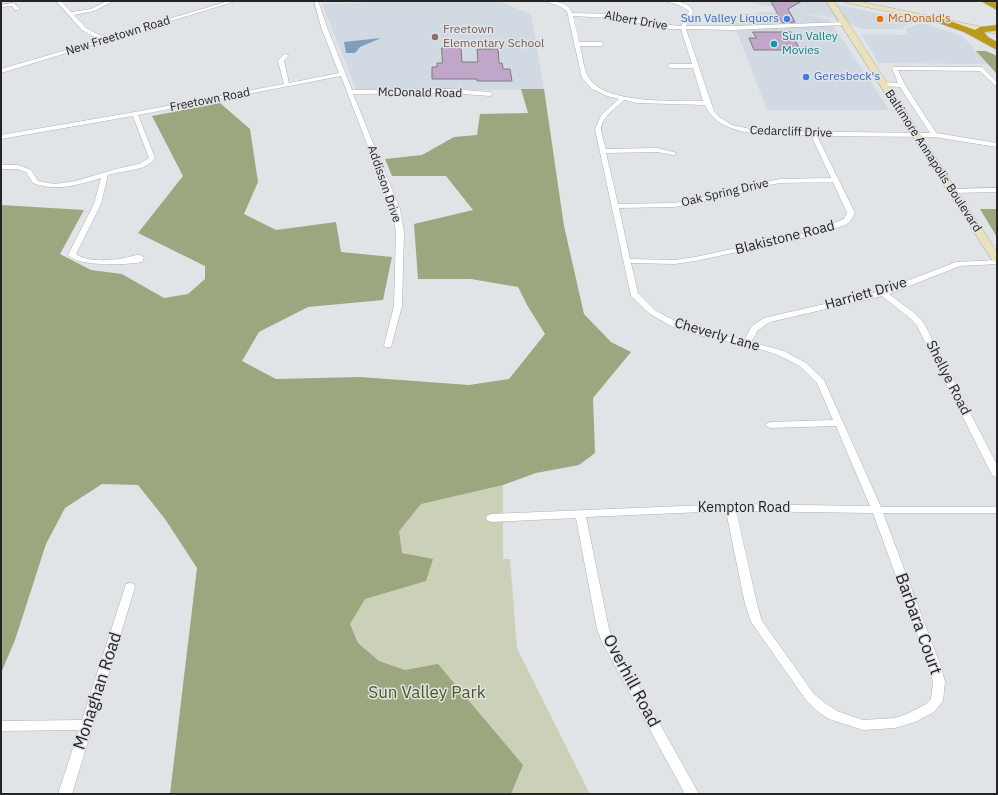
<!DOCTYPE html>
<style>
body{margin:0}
#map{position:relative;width:998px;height:795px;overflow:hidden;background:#e1e4e7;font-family:"IBM Plex Sans",sans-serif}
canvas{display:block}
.frame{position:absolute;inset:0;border:2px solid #232425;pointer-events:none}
</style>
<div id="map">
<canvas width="998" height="795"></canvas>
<div class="frame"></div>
</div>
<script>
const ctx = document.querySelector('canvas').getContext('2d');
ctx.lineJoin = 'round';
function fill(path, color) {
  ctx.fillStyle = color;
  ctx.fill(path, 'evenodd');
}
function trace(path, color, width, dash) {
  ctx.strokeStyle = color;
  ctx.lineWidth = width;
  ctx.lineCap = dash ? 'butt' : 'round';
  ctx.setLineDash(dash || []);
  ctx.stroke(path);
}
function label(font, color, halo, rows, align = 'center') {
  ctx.font = font + ' "IBM Plex Sans",sans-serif';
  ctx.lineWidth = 3;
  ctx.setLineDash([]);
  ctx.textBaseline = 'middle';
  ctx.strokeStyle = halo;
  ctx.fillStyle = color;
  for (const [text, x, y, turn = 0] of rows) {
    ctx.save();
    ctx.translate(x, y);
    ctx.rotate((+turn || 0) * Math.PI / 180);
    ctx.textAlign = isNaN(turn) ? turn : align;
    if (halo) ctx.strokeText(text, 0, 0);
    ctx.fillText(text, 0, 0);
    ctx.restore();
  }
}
fill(new Path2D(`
 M400 1H497L531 14 544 89 357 91 322 4Z
 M745 1H823L915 22 901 29H863L830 17 791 11Z
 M760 12H797L829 19 889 110H767L734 24Z
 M922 23 962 36 988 64 878 63 862 34 909 35 905 29Z`), '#d1d9e2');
fill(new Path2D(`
 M503 485V559H510L517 648 590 794H313L350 489Z`), '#cad1b8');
fill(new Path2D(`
 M976 51H986L997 56V74Z
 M521 89H544L564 226 584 314 611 342 631 352 593 398 595 453 579 465 536 473 503 485 421 504 399 531 402 553 433 559 426 581 365 599 350 624 358 643 379 661 405 670 438 664 523 765 511 794H170L197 568 165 519 138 485 102 484 65 508 46 544 15 640 1 673V205L84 210 60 254 91 270 122 274 164 298 188 294 205 279V266L138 233 183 176 152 116 220 103 250 129 258 182 244 214 276 230 336 222 341 252 392 257 383 300 308 307 259 332 242 361 276 379 360 377 469 385 509 379 545 334 527 305 518 287 471 279H418L414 224 473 210 446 176H392L385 159 422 155 454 137 477 135 480 114 528 113Z
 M980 209H997V237Z`), '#9ca780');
fill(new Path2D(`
 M381 38 360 47 355 53H346L344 42Z`), '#829cbc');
const building = new Path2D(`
 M771 1H802L788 9 795 22 783 23Z
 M753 32H791L800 50H754L749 38H756Z
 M442 48H461L462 62H478L477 49H498L499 63H502L503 69H510L512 81H477V79H432V67H437V63H442Z`);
fill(building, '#c0a7ca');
trace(building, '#7e7c7f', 1);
const street = new Path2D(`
 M56 1H61L71 12 91 9 107 1H113L94 11 74 15 86 28 105 38 229 1H236L1 73V69L100 40 82 30Z
 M314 1H318L327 27 352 90 450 89 490 92 493 94 490 96 450 93 353 94 400 209 404 232 402 306 391 347H385L384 345 394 306 396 232 392 209 341 76 138 115 155 158C145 172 123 170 108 175L101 204 76 254C85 262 112 261 124 258 130 257 134 255 140 255L144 257 142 262C126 265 79 267 68 255L94 204 101 178C78 185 56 192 33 183L26 172 17 169H1V165H18L31 170 38 181 54 184 76 181 116 169 139 164 149 158 133 116 1 139V135L135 112 284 84 278 61 284 54 289 55 284 61 289 83 339 73 321 27Z
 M544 1C553 1 569 2 572 13L611 14 670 25 681 26 689 12 688 10 679 5 665 1C674 1 690 1 693 12L686 26H732L846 22 847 23 844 25 732 30 686 29 714 111 719 117 732 125 760 131 930 133 900 87 883 86 880 84 883 82 898 83 892 68 893 67H982L997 82V87L980 71 898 70 905 85 936 133 997 143V147L934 137 817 136 855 213 850 222 845 225 808 237 695 261 675 264 631 263 638 293 656 311 679 323 703 331 744 340 752 326 764 318 881 291 956 262 997 260V264L960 266 889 294 918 316 925 325 997 465V478L992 475 917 326 912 320 882 296 770 322 758 330 751 342 784 351 806 363 824 380 881 507H997V513H883L941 667 945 682 943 701 934 712 915 722 895 728 863 730 829 719 817 711 806 700 751 622 745 604 726 511 586 517 609 629 614 642 699 794H685L602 642 597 629 576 518 491 522 487 520 486 518 487 516 491 514 730 504 870 506 836 426 770 428 765 425 770 422 833 420 817 383 800 366 778 355 753 347 698 335 673 327 650 314 631 296 595 129 602 114 619 99 607 96 592 89 582 78 567 11 559 6ZM573 16 611 18 670 29H681L692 64H670L667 66 670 68H693L703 101C675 100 606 105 589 78 584 72 582 54 580 46H601L604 44 601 42H579ZM624 100 637 103 705 105C720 140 778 135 811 135L831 178 780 179 766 182 736 191 674 203 618 204 606 153 657 152 674 155 677 153 657 148 606 149C604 143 602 136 601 130 601 117 616 108 624 100ZM833 182 847 213 844 219 839 221 806 233 695 257 675 260 630 259 619 208 674 207 737 195 769 185 780 183ZM736 511 873 513 929 667 933 682 931 699 926 704 907 714 895 718 863 720 837 711 825 703 814 694 762 621 757 604Z
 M13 3 19 8V10H15L12 6 1 7V5Z
 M997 188V192L952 193 949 191 952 189Z
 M130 583 134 584 135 587 72 794H58L79 730 1 731V721L82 720 125 587 126 584Z`);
const secondary = new Path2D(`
 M826 1H834L997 252V263L992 260Z
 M843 1H857L997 30V34L847 3Z`);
const highway = new Path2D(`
 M981 1H993L997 3V10Z
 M936 16 975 30 980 27 997 25V31L984 32 988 37 997 42V50L964 32 933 21 931 19 933 17Z`);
trace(street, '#aeb0b3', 1);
trace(secondary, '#aeb0b3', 1);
trace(highway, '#c1c2c2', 1);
fill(street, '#fff');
fill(secondary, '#eae1bb');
fill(highway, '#ba9a1c');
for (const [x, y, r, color] of [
 [787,19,4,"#3f7fe0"],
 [880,19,4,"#e8710a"],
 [435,37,4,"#8d6e63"],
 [774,44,4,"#0f9aa8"],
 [806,77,4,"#3f7fe0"]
]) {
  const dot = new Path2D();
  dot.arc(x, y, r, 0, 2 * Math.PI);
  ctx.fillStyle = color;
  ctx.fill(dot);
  trace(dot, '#e1e4e7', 1.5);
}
label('12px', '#366cbe', '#e1e4e7', [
 ["Sun Valley Liquors",779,19],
 ["Geresbeck's",814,77,"left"]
], 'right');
label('12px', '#c56008', '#e1e4e7', [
 ["McDonald's",888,19]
], 'left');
label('12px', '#232425', '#e1e4e7', [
 ["Albert Drive",636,21,10],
 ["New Freetown Road",118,36,-17],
 ["McDonald Road",420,93,1],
 ["Freetown Road",210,100,-11],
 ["Cedarcliff Drive",791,132,2],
 ["Baltimore Annapolis Boulevard",933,161,57],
 ["Addisson Drive",384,184,71],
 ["Oak Spring Drive",725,193,-13]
]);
label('12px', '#785e54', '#e1e4e7', [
 ["Freetown",443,30],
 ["Elementary School",443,44]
], 'left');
label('12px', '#0d838f', '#e1e4e7', [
 ["Sun Valley",782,37],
 ["Movies",782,51]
], 'left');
label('14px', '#232425', '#e1e4e7', [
 ["Blakistone Road",785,238,-14],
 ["Harriett Drive",866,294,-16],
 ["Cheverly Lane",717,335,16],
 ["Shellye Road",948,378,63],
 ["Kempton Road",744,508]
]);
label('17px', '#232425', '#e1e4e7', [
 ["Barbara Court",918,624,70],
 ["Overhill Road",631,681,62],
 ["Monaghan Road",98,691,-72]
]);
label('17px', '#4a581b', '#e1e4e7', [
 ["Sun Valley Park",427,693]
]);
</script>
